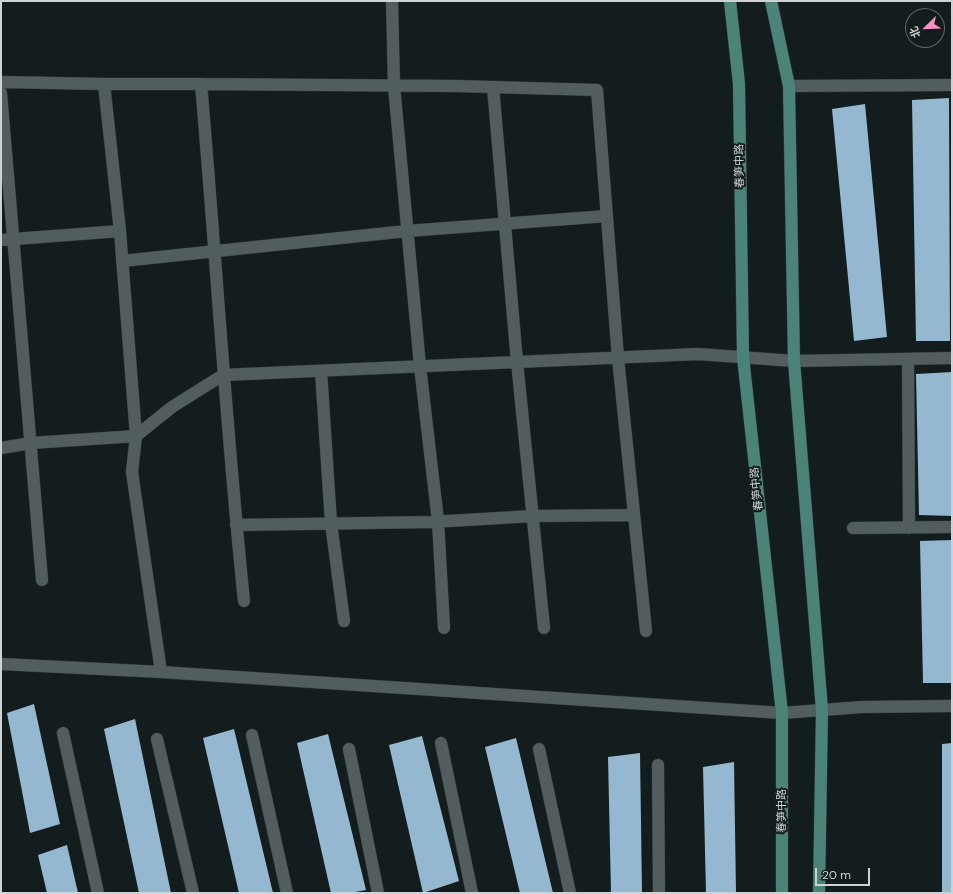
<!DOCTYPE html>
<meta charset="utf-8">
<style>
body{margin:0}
#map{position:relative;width:953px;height:894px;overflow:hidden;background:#141d1e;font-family:"DM Sans","Noto Sans SC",sans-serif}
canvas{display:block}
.frame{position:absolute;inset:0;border:2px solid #cdd3d4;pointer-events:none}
.north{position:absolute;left:905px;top:8px;width:40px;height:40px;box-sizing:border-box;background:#141d1e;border:1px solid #5e6667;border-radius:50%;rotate:247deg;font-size:11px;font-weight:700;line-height:16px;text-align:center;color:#cdd3d4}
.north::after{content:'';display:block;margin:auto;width:14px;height:18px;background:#fc8fc1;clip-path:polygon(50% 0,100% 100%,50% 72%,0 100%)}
.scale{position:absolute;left:815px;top:868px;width:55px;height:18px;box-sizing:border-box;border:2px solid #cdd3d4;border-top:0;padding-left:5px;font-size:12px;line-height:14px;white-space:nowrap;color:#cdd3d4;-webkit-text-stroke:3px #141d1e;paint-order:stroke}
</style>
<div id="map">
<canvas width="953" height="894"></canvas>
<div class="frame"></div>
<div class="north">北</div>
<div class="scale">20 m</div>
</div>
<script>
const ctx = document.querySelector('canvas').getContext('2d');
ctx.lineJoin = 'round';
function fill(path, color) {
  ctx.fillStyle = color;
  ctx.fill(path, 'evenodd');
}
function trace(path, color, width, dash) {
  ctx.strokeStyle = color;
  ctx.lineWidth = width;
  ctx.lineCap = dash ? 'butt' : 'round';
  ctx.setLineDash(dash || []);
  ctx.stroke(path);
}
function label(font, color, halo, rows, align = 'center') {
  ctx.font = font + ' "DM Sans","Noto Sans SC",sans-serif';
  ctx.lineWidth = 4;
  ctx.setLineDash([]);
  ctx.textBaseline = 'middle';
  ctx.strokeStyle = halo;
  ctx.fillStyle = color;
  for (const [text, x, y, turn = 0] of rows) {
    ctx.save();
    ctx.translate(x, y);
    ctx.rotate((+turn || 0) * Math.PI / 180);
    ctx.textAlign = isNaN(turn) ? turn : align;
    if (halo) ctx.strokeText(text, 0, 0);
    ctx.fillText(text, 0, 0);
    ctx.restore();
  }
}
fill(new Path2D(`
 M949 98 950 341H916L912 100Z
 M865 104 887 337 854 341 832 109Z
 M952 372V516L919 515 916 374Z
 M952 540V683H923L920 541Z
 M34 704 60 824 30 833 7 713Z
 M135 719 171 893H139L104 729Z
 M234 729 273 893H239L203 738Z
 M328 734 366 890 350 893H331L297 743Z
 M422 736 459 881 423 893 389 745Z
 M516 738 553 893H520L485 747Z
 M952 743V893H942V744Z
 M640 753 642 893H611L608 757Z
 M734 762 736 893H706L703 767Z
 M67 845 78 893H47L38 855Z`), '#93b8cf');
const minor = new Path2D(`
 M392 1 394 86 420 366 438 521 444 628
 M1 82 104 84H201L456 86 597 90 618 358 646 631
 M201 84C216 256 226 429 244 601
 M789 86 952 85
 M493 87 517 362 544 628
 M1 93 42 580
 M1 240 120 231
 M122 261 407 231 607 216
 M908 359 909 528
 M321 371 331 523 344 621
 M1 448 31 443 136 436 120 231 104 84
 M236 525 432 522 533 516 634 515
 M853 528 952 527
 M1 664 161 672 782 713 862 707 952 706
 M161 672 132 472 136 436 172 407 223 375 698 354 794 361 952 358
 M63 733 98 893
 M252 735 287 893
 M157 739 193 893
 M441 743 472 893
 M349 749 378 893
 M539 749 570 893
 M658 765 659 893`);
const major = new Path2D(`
 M730 1 739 84 743 357 782 713V893
 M771 1 789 86 794 361 822 710 819 893`);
trace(minor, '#333839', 13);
trace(major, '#333839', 13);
trace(minor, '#525d5e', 12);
trace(major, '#4a8478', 12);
label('11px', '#cdd3d4', '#141d1e', [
 ["春笋中路",740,166,-91],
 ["春笋中路",757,489,-96],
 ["春笋中路",782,811,-90]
]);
</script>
